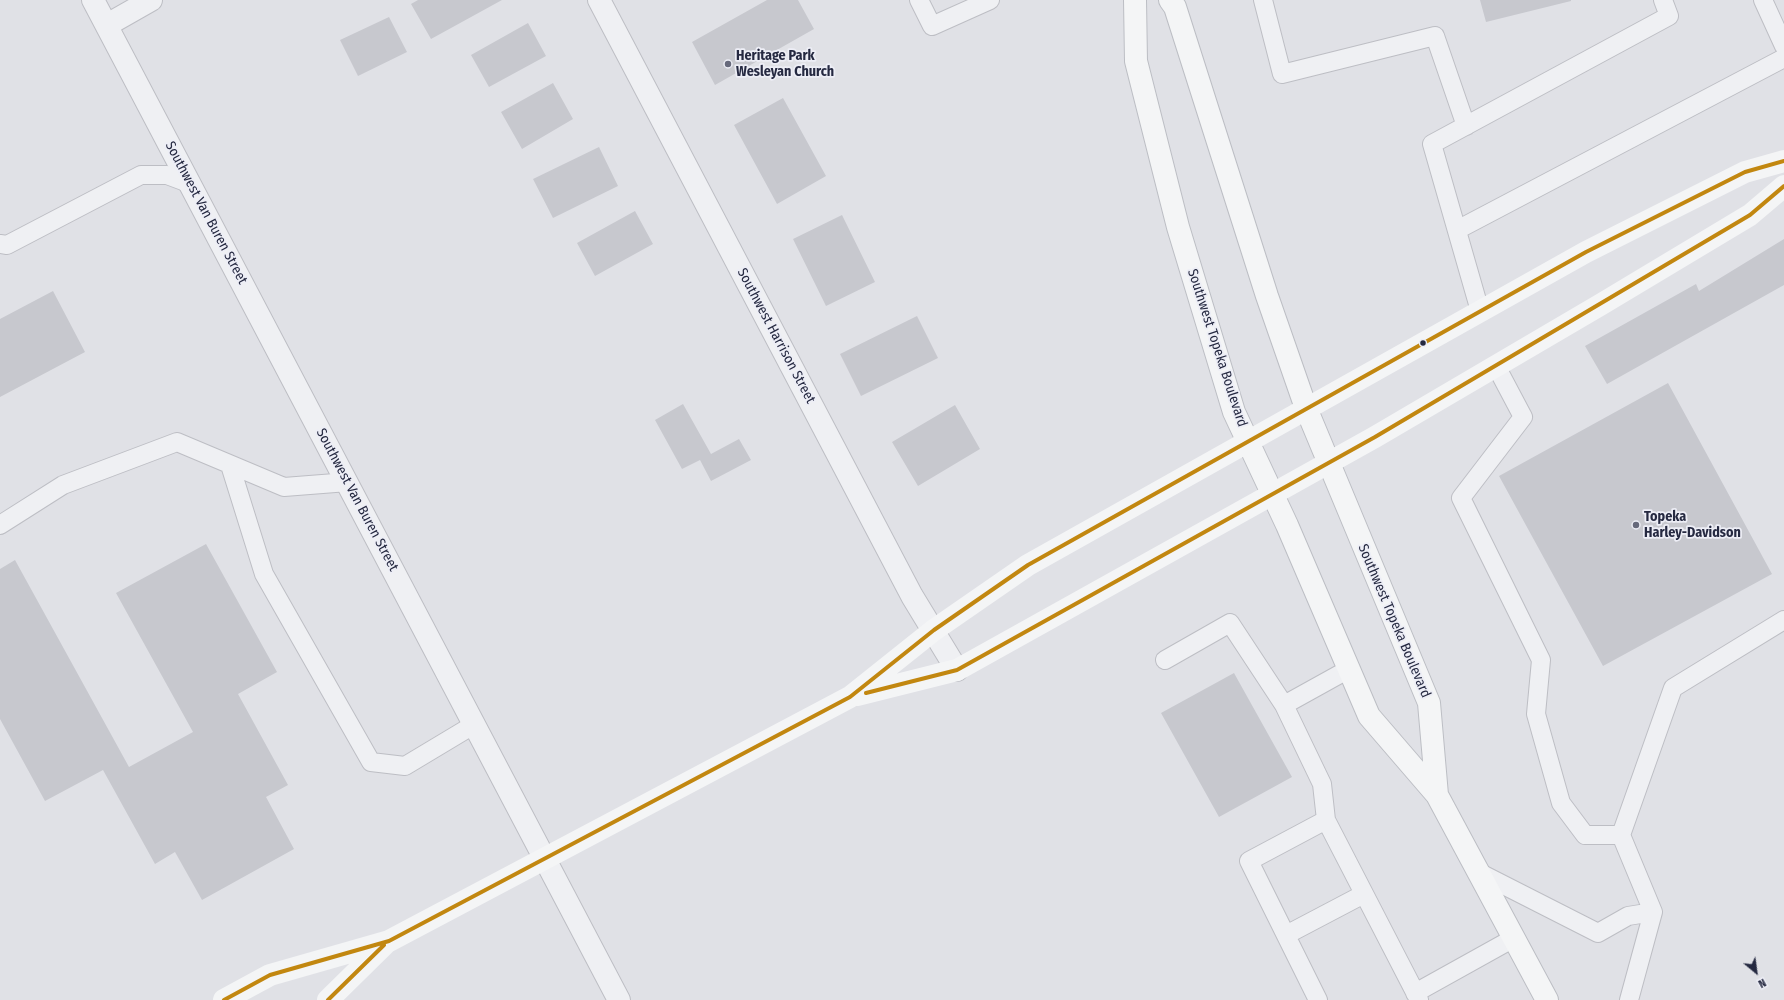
<!DOCTYPE html>
<style>
body{margin:0}
#map{position:relative;width:1784px;height:1000px;overflow:hidden;background:#e0e1e6;font-family:"Fira Sans Condensed",sans-serif}
canvas{display:block}
.north{position:absolute;left:1736px;top:952px;width:40px;height:40px;-webkit-text-stroke:3px #edeef6;paint-order:stroke;rotate:151deg;font-size:11px;font-weight:700;line-height:16px;text-align:center;color:#252941}
.north::after{content:'';display:block;margin:auto;width:14px;height:18px;background:#252941;clip-path:polygon(50% 0,100% 100%,50% 72%,0 100%)}
</style>
<div id="map">
<canvas width="1784" height="1000"></canvas>
<div class="north">N</div>
</div>
<script>
const ctx = document.querySelector('canvas').getContext('2d');
ctx.lineJoin = 'round';
function fill(path, color) {
  ctx.fillStyle = color;
  ctx.fill(path, 'evenodd');
}
function trace(path, color, width, dash) {
  ctx.strokeStyle = color;
  ctx.lineWidth = width;
  ctx.lineCap = dash ? 'butt' : 'round';
  ctx.setLineDash(dash || []);
  ctx.stroke(path);
}
function label(font, color, halo, rows, align = 'center') {
  ctx.font = font + ' "Fira Sans Condensed",sans-serif';
  ctx.lineWidth = 3.5;
  ctx.setLineDash([]);
  ctx.textBaseline = 'middle';
  ctx.strokeStyle = halo;
  ctx.fillStyle = color;
  for (const [text, x, y, turn = 0] of rows) {
    ctx.save();
    ctx.translate(x, y);
    ctx.rotate((+turn || 0) * Math.PI / 180);
    ctx.textAlign = isNaN(turn) ? turn : align;
    if (halo) ctx.strokeText(text, 0, 0);
    ctx.fillText(text, 0, 0);
    ctx.restore();
  }
}
fill(new Path2D(`
 M418 0H502L431 39 411 4Z
 M767 0H798L814 29 715 85 692 42Z
 M1480 0H1571V1L1486 22Z
 M389 17 407 52 358 76 340 40Z
 M528 23 546 56 489 87 471 55Z
 M553 83 573 119 522 149 501 112Z
 M783 98 826 176 777 204 734 125Z
 M599 147 618 186 553 218 533 179Z
 M635 211 653 244 595 276 577 243Z
 M842 215 875 282 826 306 793 239Z
 M1784 239V285L1607 384 1585 346 1696 284 1699 291Z
 M53 291 85 352 0 397V319Z
 M917 316 938 358 861 396 840 354Z
 M1668 383 1772 574 1603 666 1499 476Z
 M683 404 711 454 739 439 751 460 711 481 700 460 682 469 655 420Z
 M955 405 980 449 918 486 892 442Z
 M206 544 277 672 238 694 288 785 266 797 294 849 202 900 175 852 155 864 103 770 45 801 0 719V569L15 560 129 767 193 732 116 593Z
 M1234 673 1292 777 1219 817 1161 713Z`), '#c7c8ce');
const lane = new Path2D(`
 M919 0 932 26 990 0
 M1263 0 1282 74 1435 36 1466 126
 M1763 0 1784 46
 M1457 230 1784 58
 M0 244 7 245 141 175H167L191 184
 M1480 311 1432 144 1669 16 1663 0
 M1496 366 1523 417 1461 498 1541 660 1536 714 1561 803 1585 835H1621
 M230 465 264 574 371 762 405 766 475 724
 M0 525 63 485 177 442 284 487 348 482
 M1165 660 1230 623 1284 705 1322 784 1326 820
 M1284 705 1349 669
 M1478 872 1598 933 1628 916 1653 912
 M1286 935 1364 894
 M1415 993 1514 938
 M1318 1000 1249 861 1326 820 1419 1000
 M1629 1000 1653 912 1621 835 1673 688 1784 620`);
const street = new Path2D(`
 M93 0 619 1000
 M599 0 912 596 957 670
 M107 25 151 0`);
const primary = new Path2D(`
 M1135 0 1136 61 1178 227 1234 412 1287 525 1369 716 1437 795 1547 1000
 M1170 0 1175 7 1267 296 1306 408 1429 703 1437 795`);
trace(lane, '#bdbec4', 20);
trace(street, '#bdbec4', 24);
trace(primary, '#bcbec4', 24);
trace(lane, '#eff0f3', 18);
trace(street, '#eff0f3', 22);
trace(new Path2D(`
 M857 695 957 670 1375 437 1600 305 1750 215 1784 186
 M224 1000 270 975 389 941 850 697 934 630 1028 565 1586 252 1745 172 1784 161
 M328 1000 386 943`), '#f4f5f6', 22);
trace(primary, '#f4f5f6', 22);
trace(new Path2D(`
 M866 693 957 670 1375 437 1750 215 1784 186
 M224 1000 270 975 389 941 850 697 934 630 1028 565 1586 252 1745 172 1784 161
 M328 1000 384 945`), '#c28710', 4);
for (const [x, y, r, color] of [
 [728,64,4,"#66697b"],
 [1423,343,3.5,"#252941"],
 [1636,525,4,"#66697b"]
]) {
  const dot = new Path2D();
  dot.arc(x, y, r, 0, 2 * Math.PI);
  ctx.fillStyle = color;
  ctx.fill(dot);
  trace(dot, '#edeef6', 1.5);
}
label('bold 14px', '#252941', '#edeef6', [
 ["Heritage Park",736,56],
 ["Wesleyan Church",736,72],
 ["Topeka",1644,517],
 ["Harley-Davidson",1644,533]
], 'left');
label('14px', '#252941', '#edeef6', [
 ["Southwest Van Buren Street",206,213,62],
 ["Southwest Harrison Street",776,336,62],
 ["Southwest Topeka Boulevard",1217,348,72],
 ["Southwest Van Buren Street",357,500,62],
 ["Southwest Topeka Boulevard",1394,621,67]
]);
</script>
